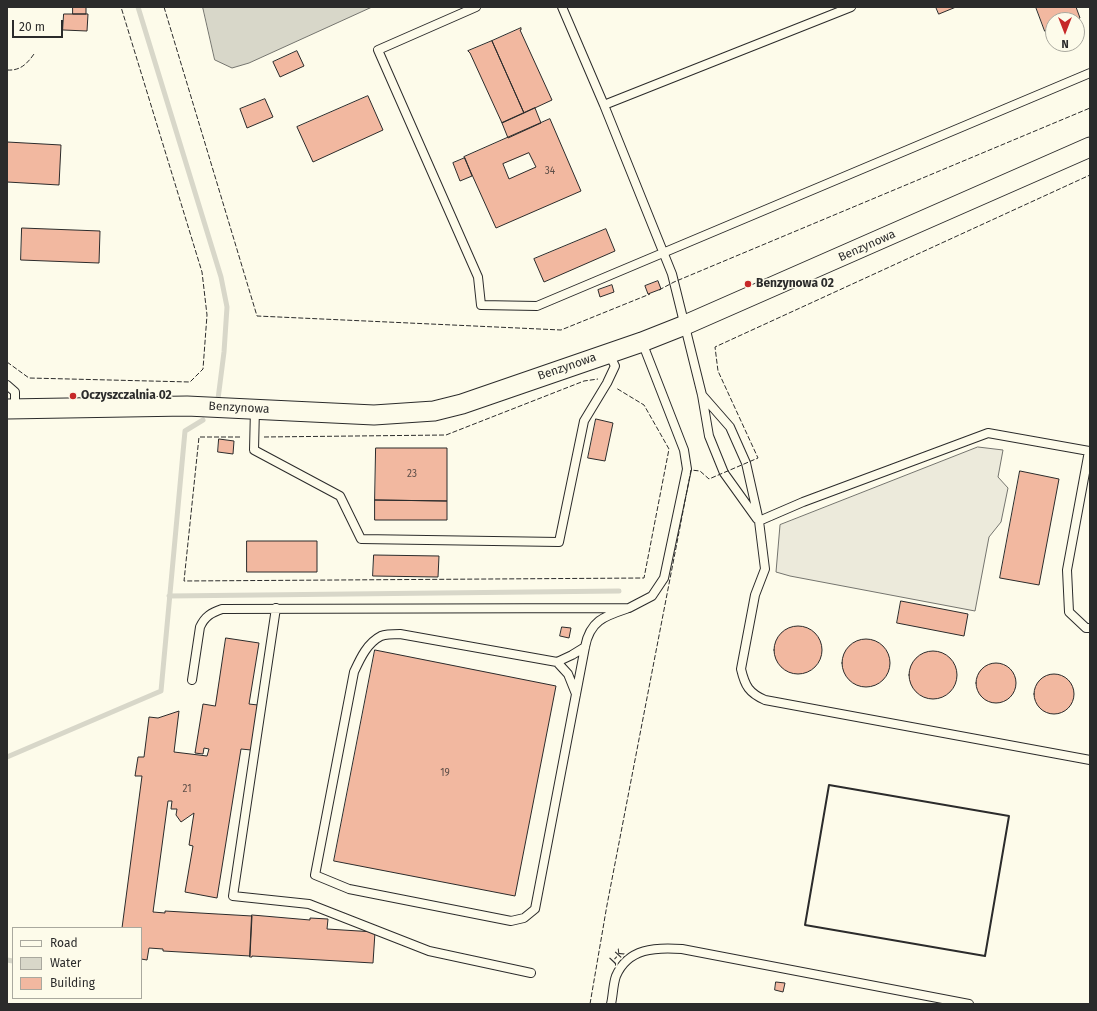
<!DOCTYPE html>
<style>
body{margin:0}
#map{position:relative;width:1097px;height:1011px;overflow:hidden;background:#fdfbea;font-family:"Fira Sans",sans-serif}
canvas{display:block}
.frame{position:absolute;inset:0;border:8px solid #2b2b2b;pointer-events:none}
.legend{position:absolute;left:12px;top:927px;width:130px;height:72px;box-sizing:border-box;background:#fdfbea;border:1px solid #a9a89e;margin:0;padding:5px 7px;list-style:none;font-size:12px;color:#2b2b2b}
.legend li{display:flex;align-items:center;gap:8px;height:20px}
.legend b{width:20px;border:1px solid #a9a89e}
.north{position:absolute;left:1045px;top:12px;width:40px;height:40px;box-sizing:border-box;background:#fdfbea;border:1px solid #a9a89e;border-radius:50%;rotate:180deg;font-size:11px;font-weight:700;line-height:16px;text-align:center;color:#2b2b2b}
.north::after{content:'';display:block;margin:auto;width:14px;height:18px;background:#c62828;clip-path:polygon(50% 0,100% 100%,50% 72%,0 100%)}
.scale{position:absolute;left:12px;top:20px;width:51px;height:18px;box-sizing:border-box;border:2px solid #2b2b2b;border-top:0;padding-left:5px;font-size:12px;line-height:14px;white-space:nowrap;color:#2b2b2b;-webkit-text-stroke:3px #fdfbea;paint-order:stroke}
</style>
<div id="map">
<canvas width="1097" height="1011"></canvas>
<div class="frame"></div>
<ul class="legend">
<li><b style="height:5px;background:#fdfbea"></b>Road</li>
<li><b style="height:11px;background:#d8d7c9"></b>Water</li>
<li><b style="height:11px;background:#f2b8a0"></b>Building</li>
</ul>
<div class="north">N</div>
<div class="scale">20 m</div>
</div>
<script>
const ctx = document.querySelector('canvas').getContext('2d');
ctx.lineJoin = 'round';
function fill(path, color) {
  ctx.fillStyle = color;
  ctx.fill(path, 'evenodd');
}
function trace(path, color, width, dash) {
  ctx.strokeStyle = color;
  ctx.lineWidth = width;
  ctx.lineCap = dash ? 'butt' : 'round';
  ctx.setLineDash(dash || []);
  ctx.stroke(path);
}
function label(font, color, halo, rows, align = 'center') {
  ctx.font = font + ' "Fira Sans",sans-serif';
  ctx.lineWidth = 3;
  ctx.setLineDash([]);
  ctx.textBaseline = 'middle';
  ctx.strokeStyle = halo;
  ctx.fillStyle = color;
  for (const [text, x, y, turn = 0] of rows) {
    ctx.save();
    ctx.translate(x, y);
    ctx.rotate((+turn || 0) * Math.PI / 180);
    ctx.textAlign = isNaN(turn) ? turn : align;
    if (halo) ctx.strokeText(text, 0, 0);
    ctx.fillText(text, 0, 0);
    ctx.restore();
  }
}
const parking = new Path2D(`
 M978 447 1003 450 998 477 1008 488 1001 522 989 537 975 611 790 576 776 572 780 525Z`);
fill(parking, '#eceadb');
trace(parking, '#74746e', 1);
const water = new Path2D(`
 M203 7H372L249 63 232 68 215 60Z`);
fill(water, '#d8d7c9');
trace(water, '#74746e', 1);
trace(new Path2D(`
 M138 7 221 277 227 307 224 352 218 399
 M169 596 619 591
 M7 757 161 691 185 431 203 420
 M7 960 13 961`), '#d8d7c9', 5);
const building = new Path2D(`
 M73 7H86V14H73Z
 M936 7H956L939 14Z
 M1036 7H1076L1080 18 1076 20H1053V28L1045 31Z
 M64 14H88L87 31 63 30Z
 M521 28V30H520L552 100 524 113 492 41Z
 M492 41 524 113 502 123 470 53 468 51Z
 M297 51 304 66 280 77 273 62Z
 M368 96 383 130 313 162 297 127Z
 M265 99 273 117 247 128 240 109Z
 M535 108 541 123 508 138 502 123Z
 M550 119 581 191 496 228 464 157ZM529 153 536 167 509 179 503 164Z
 M7 142 61 145 59 185 7 182Z
 M465 158 472 176 460 181 453 163Z
 M22 228 100 231 99 263 21 260Z
 M606 229 615 251 544 282 534 259Z
 M658 281 661 289 648 294 645 286Z
 M612 285 614 292 600 297 598 290Z
 M596 419 613 423 605 461 588 458Z
 M219 439 234 441 233 454 218 452Z
 M376 448H447V501L375 500Z
 M1020 471 1059 479 1039 585 1000 578Z
 M375 500 447 501V520H375Z
 M247 541H317V572H247Z
 M374 555 439 556 438 577 373 576Z
 M901 601 968 614 964 636 897 623Z
 M774 650a24 24 0 1 1 48 0a24 24 0 1 1-48 0Z
 M562 627 571 628 569 638 560 636Z
 M226 638 259 643 249 704 258 705 251 750 241 749 217 898 185 892 193 846 189 845 194 813 181 822 176 815 177 809H171L172 801H168L153 912 165 913V911L252 916 250 956 163 951V949L149 948 147 960 141 959V928H122L142 776H135L138 757H144L149 717 158 718 179 711 174 752 207 756 209 749 204 748 203 754 195 753 203 704 215 706Z
 M842 663a24 24 0 1 1 48 0a24 24 0 1 1-48 0Z
 M375 650 556 686 515 896 334 861Z
 M909 675a24 24 0 1 1 48 0a24 24 0 1 1-48 0Z
 M976 683a20 20 0 1 1 40 0a20 20 0 1 1-40 0Z
 M1034 694a20 20 0 1 1 40 0a20 20 0 1 1-40 0Z
 M252 915 310 920V918L328 919 327 929 375 932 373 963 252 956V957H250Z
 M776 982 785 983 783 992 775 990Z`);
fill(building, '#f2b8a0');
trace(building, '#2b2b2b', 1);
const service = new Path2D(`
 M476 7 378 50 478 277 481 305 537 306 1090 73
 M562 7 604 105 672 274 702 395 709 436 724 473 757 519
 M604 105 851 7
 M7 385 15 392V408
 M702 395 730 427 746 463 759 521 765 569 755 595 741 669C745 686 749 693 765 700L1090 760
 M255 408 254 450 340 496 361 539 559 542 584 421 607 383 615 366 609 354
 M759 521 803 502 988 433 1089 451 1067 570 1069 612 1086 628H1090
 M276 608 233 896 309 904 429 951 531 973
 M557 662 572 655 585 647
 M192 680 200 627C205 616 211 613 222 609L629 608 652 596 664 578 687 469 684 450 642 342
 M576 694 568 674 557 662 400 634C394 634 386 634 381 636 367 643 360 659 354 672L315 875 349 889 511 921 524 918 535 909 585 647C590 620 605 616 629 608
 M611 1004C613 996 613 984 616 976 628 948 656 947 682 949L969 1004`);
const tertiary = new Path2D(`
 M7 409 187 406 374 415 434 411 462 404 642 342 685 325 1090 147`);
trace(service, '#2b2b2b', 10);
trace(tertiary, '#2b2b2b', 21);
trace(service, '#fdfbea', 8);
trace(tertiary, '#fdfbea', 19);
trace(new Path2D(`
 M164 7 257 316 561 330 650 294
 M7 70C20 71 27 64 34 54
 M659 290 674 282 1090 108
 M7 362 29 378 190 382 203 369 207 315 202 272 121 7
 M240 437H199L184 581 644 578 669 449 644 405 616 388
 M264 437 446 435 584 381 598 379
 M590 1004 607 905 691 470 700 471 709 479 758 458 718 371 715 347 1090 175`), '#2b2b2b', 1, [5, 2]);
trace(new Path2D(`
 M829 785 1009 816 985 956 805 925Z`), '#2b2b2b', 2);
for (const [x, y, r, color] of [
 [748,284,4,"#c62828"],
 [73,396,4,"#c62828"]
]) {
  const dot = new Path2D();
  dot.arc(x, y, r, 0, 2 * Math.PI);
  ctx.fillStyle = color;
  ctx.fill(dot);
  trace(dot, '#fdfbea', 1.5);
}
label('10px', '#5d4e48', null, [
 ["34",550,171],
 ["23",412,474],
 ["19",445,773],
 ["21",187,789]
]);
label('12px', '#2b2b2b', '#fdfbea', [
 ["Benzynowa",867,246,-24],
 ["Benzynowa",567,367,-19],
 ["Benzynowa",239,408,3],
 ["J-K",617,957,-47]
]);
label('bold 12px', '#2b2b2b', '#fdfbea', [
 ["Benzynowa 02",756,284],
 ["Oczyszczalnia 02",81,396]
], 'left');
</script>
